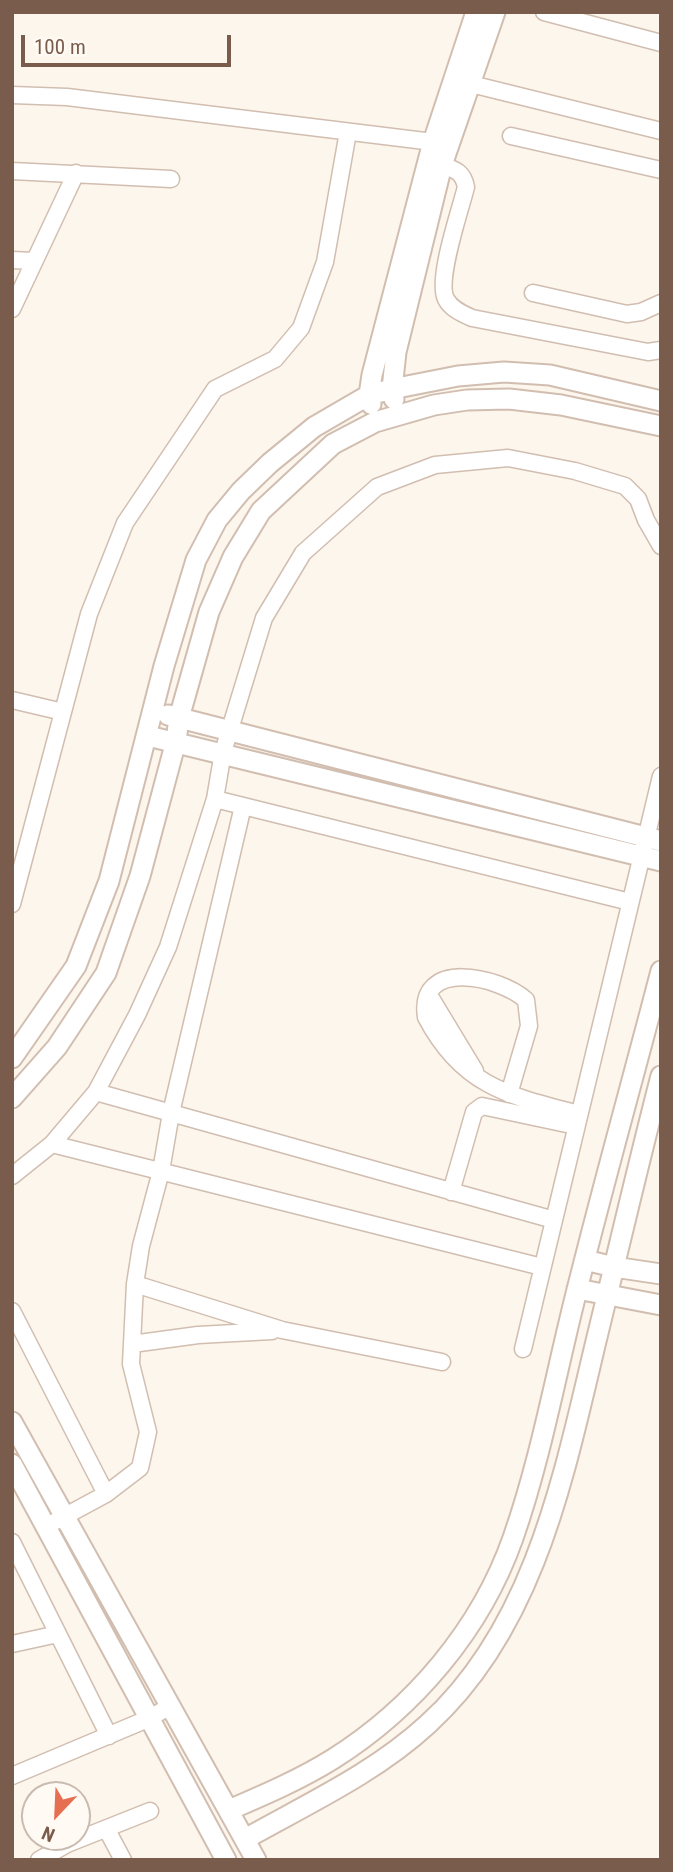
<!DOCTYPE html>
<style>
body{margin:0}
#map{position:relative;width:673px;height:1872px;overflow:hidden;background:#fdf6ec;font-family:"Roboto Condensed",sans-serif}
canvas{display:block}
.frame{position:absolute;inset:0;border:14px solid #7a5c4d;pointer-events:none}
.north{position:absolute;left:21px;top:1781px;width:70px;height:70px;box-sizing:border-box;background:#fffaf3;border:2px solid #cabbb1;border-radius:50%;rotate:203deg;font-size:19px;font-weight:700;line-height:28px;text-align:center;color:#7a5c4d}
.north::after{content:'';display:block;margin:auto;width:24px;height:32px;background:#e76f51;clip-path:polygon(50% 0,100% 100%,50% 72%,0 100%)}
.scale{position:absolute;left:21px;top:35px;width:210px;height:32px;box-sizing:border-box;border:4px solid #7a5c4d;border-top:0;padding-left:9px;font-size:21px;line-height:24px;white-space:nowrap;color:#7a5c4d;-webkit-text-stroke:5px #fffaf3;paint-order:stroke}
</style>
<div id="map">
<canvas width="673" height="1872"></canvas>
<div class="frame"></div>
<div class="north">N</div>
<div class="scale">100 m</div>
</div>
<script>
const ctx = document.querySelector('canvas').getContext('2d');
ctx.lineJoin = 'round';
function trace(path, color, width, dash) {
  ctx.strokeStyle = color;
  ctx.lineWidth = width;
  ctx.lineCap = dash ? 'butt' : 'round';
  ctx.setLineDash(dash || []);
  ctx.stroke(path);
}
const minor = new Path2D(`
 M544 12 661 43
 M471 84 661 131
 M12 95 67 97 433 142
 M511 136 661 170
 M442 165C456 170 463 172 466 187 460 211 436 280 446 299 451 309 463 314 472 318L648 352 661 350
 M12 171 171 179
 M12 260 34 261
 M533 293 627 314 641 312 661 303
 M12 309 76 173
 M12 700 63 712
 M215 799 630 902
 M12 904 89 614 125 523 215 389 275 359 301 328 325 262 348 132
 M429 995 475 1071
 M96 1092 554 1220
 M509 1094 529 1026 526 1000C499 976 417 958 426 1017 462 1086 509 1096 579 1114
 M52 1144 542 1267
 M12 1176 52 1144 96 1092 137 1015 168 947 215 799 223 752 264 618 303 553 377 487 435 465 508 458 575 471 625 486 638 499 646 520 661 546
 M451 1192 474 1112 482 1106 576 1126
 M135 1284 282 1330 442 1362
 M12 1311 106 1494
 M132 1344 198 1335 272 1331
 M523 1349 661 776
 M56 1521 106 1494 140 1468 148 1432 131 1364 135 1284 141 1246 161 1171 171 1113 243 806
 M12 1542 109 1736
 M12 1644 58 1634
 M12 1776 150 1718 170 1706
 M107 1830 123 1860
 M39 1860 67 1844 150 1811`);
const tertiary = new Path2D(`
 M394 399 392 389 396 352 442 165 495 12
 M371 404 369 395 372 375 433 142 476 12
 M168 715 661 841
 M148 736 661 861
 M12 1058 76 966 109 881 164 666 196 560 217 520 241 491 270 463 314 427 369 395 392 389 458 376 504 372 550 375 661 401
 M12 1098 57 1047 106 973 140 876 176 741 179 718 209 612 233 557 261 511 333 444 375 422 434 405 467 400 509 399 561 405 661 426
 M585 1260 614 1267 661 1274
 M577 1289 661 1305
 M12 1422 256 1860
 M12 1464 226 1860
 M229 1810C264 1795 301 1779 333 1759 414 1708 481 1629 513 1538 542 1455 557 1367 579 1282 605 1178 634 1075 661 971
 M245 1839C307 1804 375 1773 428 1724 537 1625 565 1469 598 1333 619 1247 639 1161 661 1076`);
trace(minor, '#d1beb0', 19);
trace(tertiary, '#d1beb0', 23);
trace(minor, '#fff', 16);
trace(tertiary, '#fff', 19);
</script>
